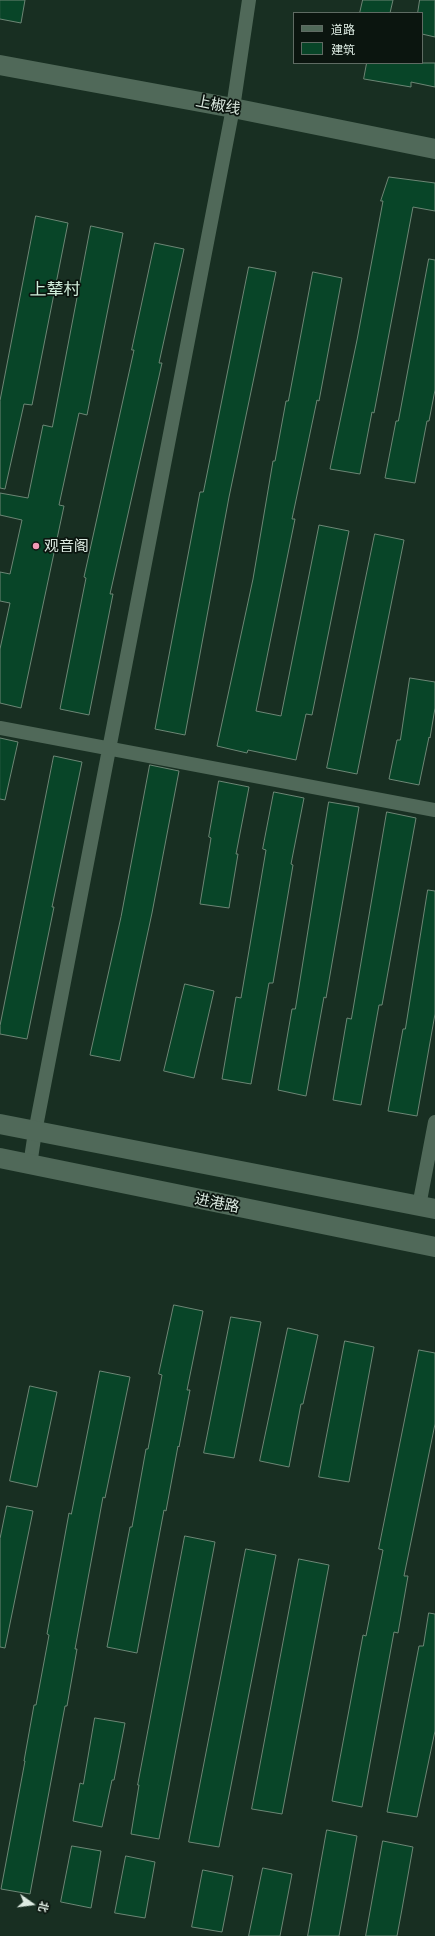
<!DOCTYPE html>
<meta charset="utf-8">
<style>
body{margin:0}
#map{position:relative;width:435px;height:1936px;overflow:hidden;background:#182f22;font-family:Commissioner,"Noto Sans SC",sans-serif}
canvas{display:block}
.legend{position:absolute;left:293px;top:12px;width:130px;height:52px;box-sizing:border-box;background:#0b150f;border:1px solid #5f6b63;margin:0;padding:5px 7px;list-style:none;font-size:12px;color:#ddebe2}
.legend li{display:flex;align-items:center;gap:8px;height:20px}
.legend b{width:20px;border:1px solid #5f6b63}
.north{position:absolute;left:12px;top:1884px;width:40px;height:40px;-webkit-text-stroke:3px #0b150f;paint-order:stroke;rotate:104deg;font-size:11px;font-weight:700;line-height:16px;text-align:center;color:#ddebe2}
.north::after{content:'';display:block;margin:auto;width:14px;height:18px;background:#ddebe2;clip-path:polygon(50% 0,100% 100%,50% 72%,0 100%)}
</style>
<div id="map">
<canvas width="435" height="1936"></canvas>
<ul class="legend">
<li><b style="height:5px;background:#506959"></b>道路</li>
<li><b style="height:11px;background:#084528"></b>建筑</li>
</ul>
<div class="north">北</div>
</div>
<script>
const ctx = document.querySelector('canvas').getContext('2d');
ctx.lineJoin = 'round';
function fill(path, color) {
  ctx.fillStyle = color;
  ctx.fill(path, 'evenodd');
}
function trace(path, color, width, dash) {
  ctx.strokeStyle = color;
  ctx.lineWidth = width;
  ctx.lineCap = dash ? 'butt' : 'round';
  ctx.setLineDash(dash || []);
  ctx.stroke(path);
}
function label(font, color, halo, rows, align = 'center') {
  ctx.font = font + ' Commissioner,"Noto Sans SC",sans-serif';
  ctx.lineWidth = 3.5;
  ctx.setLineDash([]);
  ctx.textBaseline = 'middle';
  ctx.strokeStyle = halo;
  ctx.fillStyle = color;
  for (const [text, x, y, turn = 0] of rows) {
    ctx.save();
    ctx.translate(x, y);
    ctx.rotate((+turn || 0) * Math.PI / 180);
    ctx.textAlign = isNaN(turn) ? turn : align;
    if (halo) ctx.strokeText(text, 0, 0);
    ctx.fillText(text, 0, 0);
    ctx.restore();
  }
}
const building = new Path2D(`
 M0 0H25L21 23 0 19Z
 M363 0H393L390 13H360Z
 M420 0H435V37L422 34V13H418Z
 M367 63H435V87L411 82V87L364 79Z
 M389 177 435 183V211L413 207 374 413 372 412 360 474 330 469 357 340 383 201H381Z
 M36 216 68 223 32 405 24 404 5 489 0 488V401Z
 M91 226 123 233 87 415 79 413 59 505 64 506 21 708 0 703V649L10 603 0 601V572L10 574 22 520 0 515V493L28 498 43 425 52 427Z
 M155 243 184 249 159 363H162L110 594H113L89 715 60 709 86 578 84 577 134 350H132Z
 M429 259 435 260V390L429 421H427L415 483 385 478 396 421H398Z
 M249 267 276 272 229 497 185 735 155 729 200 492H203Z
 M313 272 342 278 319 401 317 400 292 519H295L256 711 281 716 319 525 349 531 312 715 306 714 296 760 248 750 247 753 217 746 253 579 273 461H275L286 401H288Z
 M375 534 404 540 357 774 327 768Z
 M410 678 435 682V708L430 738 429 737 419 785 389 779 397 740H400Z
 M0 738 18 742 5 800 0 799Z
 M54 756 82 762 52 907H54L27 1039 0 1034V1026Z
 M150 765 179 771 152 913 120 1061 90 1055 121 917Z
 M219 781 249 787 236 854H238L229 908 200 904 211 838 209 837Z
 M274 792 304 798 291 864 293 865 273 983H269L251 1084 222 1079 236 997 241 998 266 850 263 849Z
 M329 802 359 807 326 998 324 997 306 1096 278 1090 292 1009H295Z
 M387 812 416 818 382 1005H379L361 1105 333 1100 347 1018 351 1019Z
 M428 890 435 891V1014L417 1116 388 1111 403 1029H405Z
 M185 984 214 991 194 1078 164 1071Z
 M174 1305 203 1311 187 1390H190L179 1447 178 1446 166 1511 164 1510 137 1653 107 1647 130 1527H132L146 1449H148L162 1375 159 1374Z
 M231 1317 261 1322 234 1458 204 1453Z
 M288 1328 318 1335 303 1404H301L289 1467 260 1461Z
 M345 1341 374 1347 349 1482 319 1477Z
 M419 1350 435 1353V1424L404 1576H408L398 1633 394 1632 362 1807 332 1801 363 1635 366 1636 383 1550 379 1549Z
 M100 1371 130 1377 105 1498 103 1497 75 1649H77L67 1706H65L30 1894 1 1889 25 1761H24L34 1705H36L49 1635 47 1634 69 1513 71 1514Z
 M30 1386 57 1392 37 1487 10 1481Z
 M7 1506 33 1511 5 1648 0 1647V1539Z
 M185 1536 215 1542 159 1839 131 1834 139 1785H138Z
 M246 1549 276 1555 219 1847 189 1842Z
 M299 1559 329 1565 282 1814 252 1809Z
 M429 1613 435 1614V1731L417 1817 387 1812 419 1646H423Z
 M95 1718 125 1723 114 1780H112L102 1827 73 1821 80 1783 83 1784Z
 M327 1830 357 1836 346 1898 339 1936H308Z
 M383 1841 413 1847 402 1909 397 1936H366Z
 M72 1846 101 1851 91 1908 61 1902Z
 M126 1856 155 1862 145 1918 115 1913Z
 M263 1868 292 1874 280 1936H249Z
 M203 1870 233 1876 222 1932 192 1927Z`);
fill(building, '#084528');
trace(building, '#6c8675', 1);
trace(new Path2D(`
 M0 728 435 810
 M30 1165 35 1132 233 108 249 0
 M419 1206 435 1122`), '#506959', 14);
trace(new Path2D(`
 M0 65 233 108 435 149
 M0 1124 435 1209
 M0 1158 435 1247`), '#506959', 20);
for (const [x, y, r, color] of [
 [36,546,4,"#f09ab5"]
]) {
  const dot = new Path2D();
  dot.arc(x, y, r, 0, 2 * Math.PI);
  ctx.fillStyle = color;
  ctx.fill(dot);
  trace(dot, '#0b150f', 1.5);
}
label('15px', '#ddebe2', '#0b150f', [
 ["上椒线",218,105,11],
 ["进港路",217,1203,11]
]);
label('15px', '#ddebe2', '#0b150f', [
 ["观音阁",44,546]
], 'left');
label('17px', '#cfecd9', '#0b150f', [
 ["上辇村",55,289]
]);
</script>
